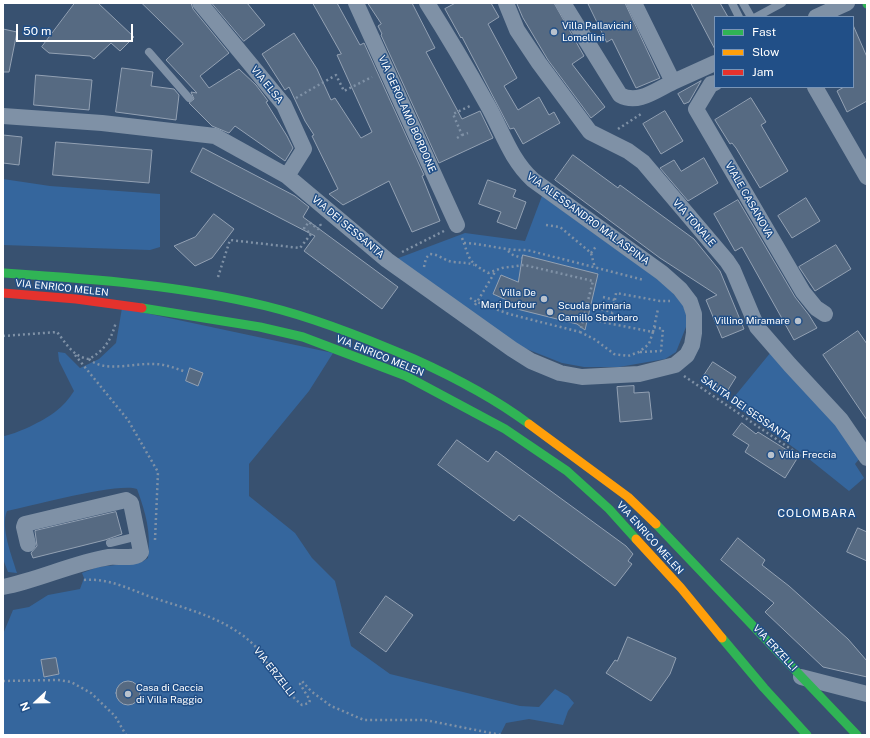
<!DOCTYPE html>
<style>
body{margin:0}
#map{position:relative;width:870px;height:738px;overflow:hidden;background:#385170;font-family:"Public Sans",sans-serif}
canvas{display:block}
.frame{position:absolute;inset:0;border:4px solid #fff;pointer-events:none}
.legend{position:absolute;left:714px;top:16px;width:140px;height:72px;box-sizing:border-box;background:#214f87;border:1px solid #7a95b7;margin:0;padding:5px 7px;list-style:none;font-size:12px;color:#fff}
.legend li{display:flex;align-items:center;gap:8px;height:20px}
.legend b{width:20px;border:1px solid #7a95b7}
.north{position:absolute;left:16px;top:682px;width:40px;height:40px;-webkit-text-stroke:3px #214f87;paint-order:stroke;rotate:248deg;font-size:11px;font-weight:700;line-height:16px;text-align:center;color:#fff}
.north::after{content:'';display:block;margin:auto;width:14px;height:18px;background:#fff;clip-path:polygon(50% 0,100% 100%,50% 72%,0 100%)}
.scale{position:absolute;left:16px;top:24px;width:117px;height:18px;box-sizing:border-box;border:2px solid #fff;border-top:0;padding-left:5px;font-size:12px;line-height:14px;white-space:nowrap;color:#fff;-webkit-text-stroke:3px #214f87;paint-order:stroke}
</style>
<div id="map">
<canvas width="870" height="738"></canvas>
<div class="frame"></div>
<ul class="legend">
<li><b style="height:5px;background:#30b455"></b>Fast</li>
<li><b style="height:5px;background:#ff9f0a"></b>Slow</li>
<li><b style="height:5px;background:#e5322d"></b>Jam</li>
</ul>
<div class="north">N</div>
<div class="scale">50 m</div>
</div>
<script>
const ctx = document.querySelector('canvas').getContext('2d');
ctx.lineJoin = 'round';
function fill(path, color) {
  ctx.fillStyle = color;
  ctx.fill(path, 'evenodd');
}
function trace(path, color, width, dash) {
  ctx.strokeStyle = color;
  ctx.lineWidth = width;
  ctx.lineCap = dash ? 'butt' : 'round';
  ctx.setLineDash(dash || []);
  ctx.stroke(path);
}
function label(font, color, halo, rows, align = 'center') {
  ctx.font = font + ' "Public Sans",sans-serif';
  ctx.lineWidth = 3;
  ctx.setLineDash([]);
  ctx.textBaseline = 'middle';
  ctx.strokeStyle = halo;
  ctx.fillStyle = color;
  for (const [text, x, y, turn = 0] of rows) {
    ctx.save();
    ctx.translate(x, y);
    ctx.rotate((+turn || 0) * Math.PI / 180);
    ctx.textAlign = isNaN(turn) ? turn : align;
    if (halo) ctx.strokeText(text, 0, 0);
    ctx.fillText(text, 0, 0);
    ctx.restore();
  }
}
fill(new Path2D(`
 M3 179 50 186 160 194V247L150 250 3 245Z
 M542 196 666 285 683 305 686 314V327L676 352 665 359 619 367H584L562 363 514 344 396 259 465 233 525 241Z
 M122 308 333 353 309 391 249 464V496L295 533 312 558 335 581 351 646 390 674 520 706 539 707 555 689 568 696 574 703 568 711 563 725 529 719 506 723 500 735H3V634L13 610 29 607 48 595 80 589 84 578 82 573 98 567 142 562 148 558C151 531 146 514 137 489 119 482 31 506 7 511 0 527 12 556 17 573L8 572 3 559V436C15 435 45 420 55 412 63 406 69 399 74 391L59 361 58 352 65 353 80 368 99 359 116 343Z
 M771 352 839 424 860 458 855 464 864 478 849 491 804 455 730 402Z`), '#35669d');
const building = new Path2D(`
 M75 3H98L134 37 120 51 111 43 94 59 90 56 49 53 42 47Z
 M142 3H191L193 9 229 53 200 76 209 88 239 69 256 85 268 101 266 102 287 136 293 148 285 161 235 126 229 133 212 126 189 103 194 99 191 92 197 93 166 60 183 44Z
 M212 3H247L265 25 244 41Z
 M313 3H337L360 45 364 43 424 175 422 176 440 221 412 232 389 181 343 205 329 194 338 189 312 136 314 135 305 121 289 87 285 90 262 54 294 33 317 69 331 100 335 98 361 138 372 132 337 55 341 54Z
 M368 3H412L435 48 426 52 462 119 480 111 493 138 439 163 381 35 382 34 378 26 381 24Z
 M456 3H491L499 17 488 24 517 78 504 86 518 110 539 97 549 115 554 112 560 123 523 144 514 128 510 129 462 37 461 38 445 9Z
 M517 3H554L584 56 572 64 605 107 591 118 548 60 523 18Z
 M588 3H625L660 78 636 88 612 39 607 42Z
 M691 3H720L728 17H715V49Z
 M853 25 867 57V101L847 112 837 91 844 87H853Z
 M3 29 17 32 9 72H3Z
 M122 68 153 72 151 86 174 89 179 95 176 120 116 112Z
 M36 75 92 80 89 110 34 105Z
 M701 81 689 102 684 104 678 94Z
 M751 98 766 122 761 125 788 171 760 188 736 148 732 143 730 144 715 120Z
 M665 111 683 141 661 154 643 124Z
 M3 135 22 137 19 165 3 163Z
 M56 142 152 150 149 183 53 175Z
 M203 148 295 196 309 207 303 217 398 287 382 309 304 251 315 236 191 172Z
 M573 155 618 188 620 185 694 239 720 271 744 329 722 338 706 300 717 295 660 258 555 180Z
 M704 158 718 183 688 201 660 168 674 160 681 171Z
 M488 180 516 190 513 197 526 202 516 229 497 222 501 212 479 204Z
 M806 198 820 221 792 238 778 216Z
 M738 200 795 297 809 315 817 328 794 340 742 247 735 251 714 214Z
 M214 214 234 229 212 258 195 266 174 246 195 237Z
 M836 245 851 269 815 291 799 267Z
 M523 255 598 274 585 330 577 324 517 309 518 305 493 294 501 275 518 282Z
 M858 331 867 344V420L823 355Z
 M713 362 736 377 726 393 703 377Z
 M190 368 203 373 198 386 186 381Z
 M634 386V393L649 392 652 419 620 422 617 387Z
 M742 423 756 434 758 432 798 457 785 478 745 452 749 445 733 435Z
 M457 440 488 462 496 451 626 546 633 554 628 561 632 564 615 586 519 515 514 521 438 465Z
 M116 512 122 534 105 540 33 558 31 553 37 546 35 531Z
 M858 528 867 532V561L847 552Z
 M738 538 765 560 762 565 789 586 848 639 867 661V677L823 667 765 612 774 603 721 560Z
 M386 596 413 615 386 652 360 633Z
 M628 637 676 658 670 674 651 701 606 673 615 660 617 661Z
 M56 658 59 674 44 677 41 660Z
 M116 693a12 12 0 1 1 24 0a12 12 0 1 1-24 0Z`);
fill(building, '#566a82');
trace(building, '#93a1b3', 1);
trace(new Path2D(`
 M296 98 336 75 344 91 372 77
 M618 129 641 114
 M462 135 468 133
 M457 138 462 135 453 114 470 106
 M546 225 560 227 591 253 595 268
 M462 238C470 259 467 261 488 273L502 268 524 265 593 281 580 332 509 314 477 302 475 305
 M464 243C486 244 506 251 527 250L644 280
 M508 251 513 255 522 258
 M402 252 444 231
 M591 253 597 245
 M424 267 426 258 430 254C439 254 446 262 454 262 462 263 466 262 474 265
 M218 277 230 240 300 248 311 234 304 228 309 222 318 229 321 226 320 224
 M603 297 615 300 610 323
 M470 298 477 302 495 272
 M615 300 616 293 660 301H670
 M587 306 612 312
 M654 327 663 329 661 351 664 353
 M580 332 594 339 614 354 628 356 639 352 649 344 653 332 597 321
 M653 332 658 309
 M3 336 57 332C66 343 73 357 89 359 105 350 111 340 116 322
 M640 352 661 351
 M75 355 128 420 158 472 155 540
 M89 359C104 373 133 363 153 364 165 364 175 368 186 372
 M684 376 801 456
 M84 580C109 578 129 589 151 597 189 610 228 618 257 648 263 655 267 664 272 671 280 683 291 696 302 705L309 703 310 700 300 684 302 681 311 691 331 706 364 720H425L501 735
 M3 681 58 680 71 682 91 693 115 716 126 735`), '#7f91a6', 2.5, [2, 3]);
trace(new Path2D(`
 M732 3 739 17
 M743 3 751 17
 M756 17 782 3
 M149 52 189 98
 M110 543 138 536`), '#7f91a6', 8);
trace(new Path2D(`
 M200 3 284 105 304 149 287 176
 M356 3 457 225
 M506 3 517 30 539 63 590 132 628 151 643 162 727 261 733 270 757 327 790 365 841 420 867 458
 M563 3 620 95C638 105 656 90 673 82
 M634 3 673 82 715 63
 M816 17 847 3
 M715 83 711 84 696 109 803 292 816 308 825 314
 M815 87 867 177
 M3 116 102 123 215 136 287 176 387 260 512 349 531 361 560 373 582 377 639 374 675 365 687 355 692 345 694 333V314L690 302 680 289 662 273 533 180C510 159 502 130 487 104 468 70 448 36 427 3
 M3 587C39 580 73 563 109 557 118 556 137 560 141 552L131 503 126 500 25 524 24 527 28 544
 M801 677 867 694`), '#7f91a6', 16);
trace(new Path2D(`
 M867 3V4
 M3 273C91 279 180 285 266 306 315 318 368 339 414 359 454 377 494 398 529 424
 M142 308 260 327 303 337 406 376 505 429 567 471 609 509 636 539
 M656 524 857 735
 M722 638 764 688 807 735`), '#30b455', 9);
trace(new Path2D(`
 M529 424 628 497 656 524
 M636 539 681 588 722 638`), '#ff9f0a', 9);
trace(new Path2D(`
 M3 293 76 299 142 308`), '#e5322d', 9);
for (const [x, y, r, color] of [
 [554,32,4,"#b9c2cd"],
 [544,299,4,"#b9c2cd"],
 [550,312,4,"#b9c2cd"],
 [798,321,4,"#b9c2cd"],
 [771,455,4,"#b9c2cd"],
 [128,694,4,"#b9c2cd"]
]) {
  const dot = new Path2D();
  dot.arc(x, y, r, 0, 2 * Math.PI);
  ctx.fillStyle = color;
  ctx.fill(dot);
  trace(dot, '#214f87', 1.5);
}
label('10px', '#fff', '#214f87', [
 ["Villa Pallavicini",562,26],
 ["Lomellini",562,38],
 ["Villa De",536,293,"right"],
 ["Mari Dufour",536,305,"right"],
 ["Scuola primaria",558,306],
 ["Camillo Sbarbaro",558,318],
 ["Villino Miramare",790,321,"right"],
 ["Villa Freccia",779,455],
 ["Casa di Caccia",136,688],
 ["di Villa Raggio",136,700]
], 'left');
label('10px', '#fff', '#214f87', [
 ["VIA ELSA",267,85,51],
 ["VIA GEROLAMO BORDONE",407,114,66],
 ["VIALE CASANOVA",749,200,60],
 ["VIA ALESSANDRO MALASPINA",588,219,36],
 ["VIA TONALE",694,223,49],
 ["VIA DEI SESSANTA",348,227,40],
 ["VIA ENRICO MELEN",62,288,6],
 ["VIA ENRICO MELEN",380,356,22],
 ["SALITA DEI SESSANTA",746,409,35],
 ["VIA ENRICO MELEN",650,538,48],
 ["VIA ERZELLI",775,648,47],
 ["VIA ERZELLI",274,672,52]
]);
ctx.letterSpacing = '1px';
label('11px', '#fff', '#214f87', [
 ["COLOMBARA",817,514]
]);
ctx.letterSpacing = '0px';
</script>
